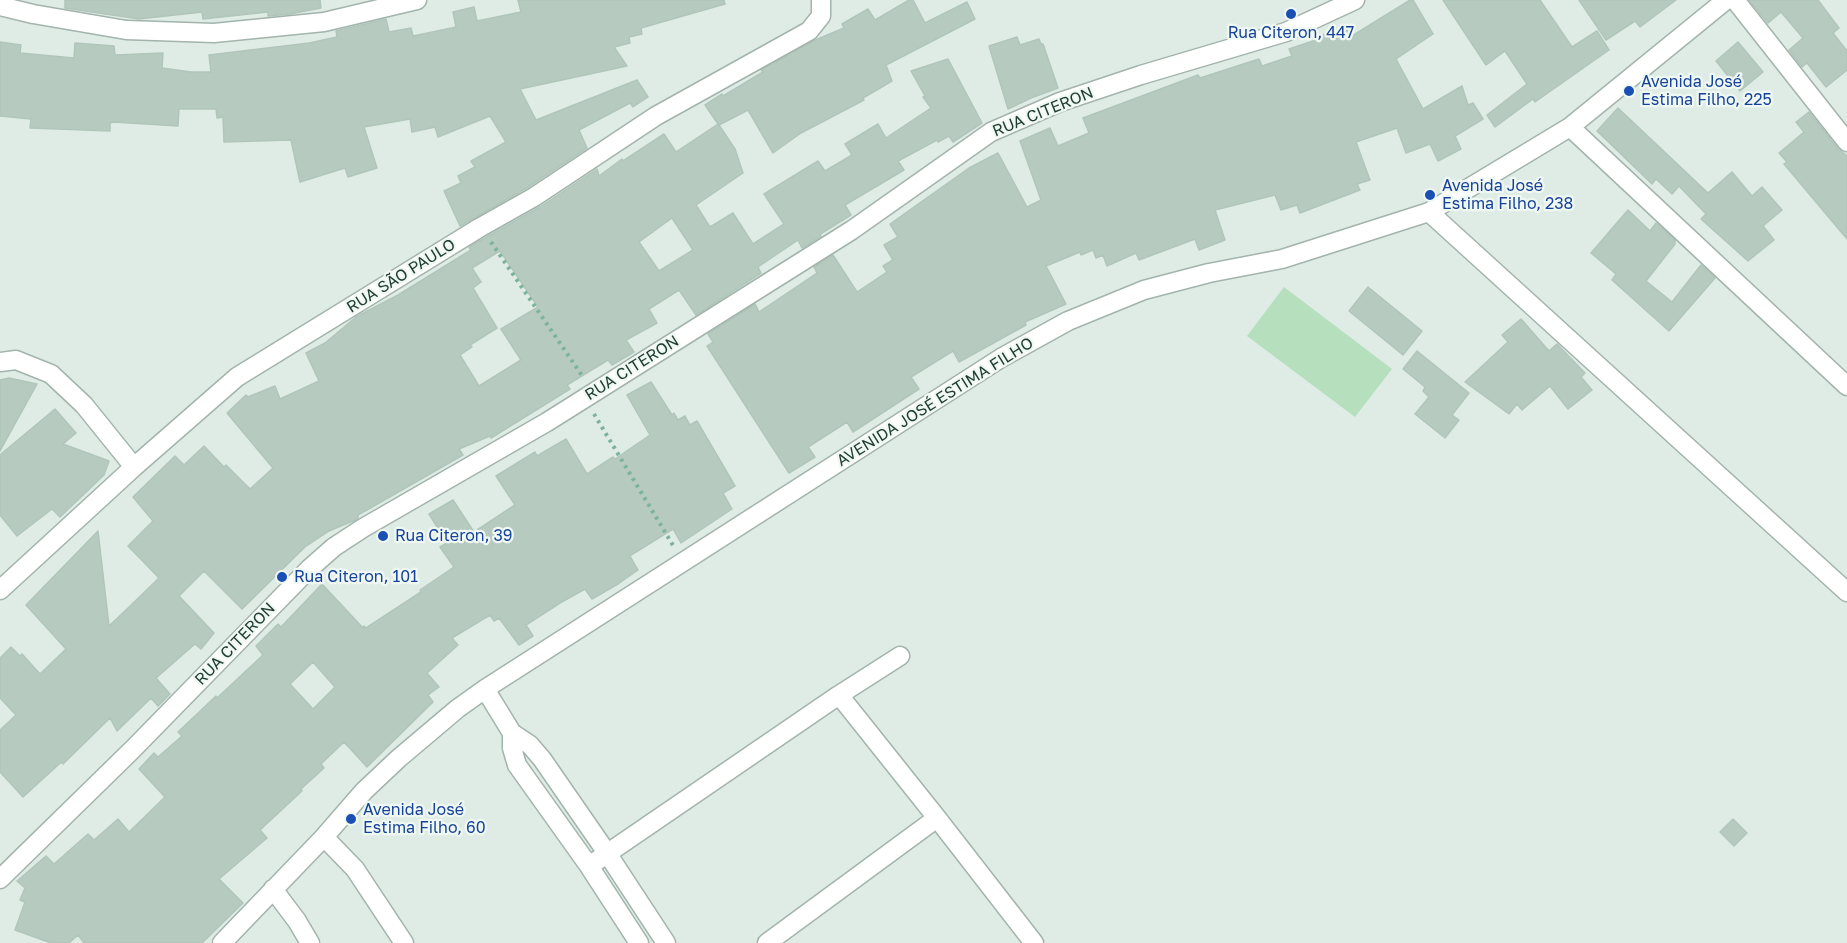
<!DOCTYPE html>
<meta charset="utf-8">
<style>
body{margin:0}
canvas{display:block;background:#dfece5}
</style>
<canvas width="1847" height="943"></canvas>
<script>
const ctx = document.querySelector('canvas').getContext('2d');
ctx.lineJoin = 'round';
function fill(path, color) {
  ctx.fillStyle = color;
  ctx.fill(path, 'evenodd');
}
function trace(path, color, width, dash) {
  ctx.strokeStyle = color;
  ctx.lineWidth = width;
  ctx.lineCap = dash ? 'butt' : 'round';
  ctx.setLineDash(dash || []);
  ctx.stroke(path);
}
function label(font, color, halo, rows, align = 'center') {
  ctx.font = font + ' "Golos Text",sans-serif';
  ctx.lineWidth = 4.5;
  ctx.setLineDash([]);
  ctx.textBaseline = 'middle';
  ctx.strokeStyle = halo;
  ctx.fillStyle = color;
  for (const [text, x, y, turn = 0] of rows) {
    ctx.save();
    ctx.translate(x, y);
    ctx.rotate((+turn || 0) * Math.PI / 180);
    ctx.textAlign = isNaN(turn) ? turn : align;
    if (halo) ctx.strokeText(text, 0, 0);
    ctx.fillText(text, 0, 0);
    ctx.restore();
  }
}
fill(new Path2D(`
 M1284 287 1392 369 1355 417 1247 336Z`), '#b6dfbd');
const building = new Path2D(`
 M65 0H320L321 8 290 14 268 16V12L203 19 202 12 139 19 65 8Z
 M518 0H724L725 4 641 28 642 34 629 37 630 43 614 47 627 66 520 89 536 120 637 80 648 97 633 107 630 103 579 130 587 148 528 187 460 226 444 191 461 183 458 176 475 167 471 161 506 142 490 116 438 137 435 127 412 132 410 119 364 127 377 168 348 177 345 168 300 182 291 140 224 142 223 117 217 118 216 109H179L178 126 114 122 110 123V131L30 128 31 119 0 116V42L21 45 20 53 74 58 75 43 114 46 115 55 163 53 162 68 191 72H211L209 55 309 43 337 37 336 31 386 19 389 32 411 28 413 36 423 34 456 27 453 12 474 7 477 21 521 12Z
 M909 0H913L925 23 967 2 975 19 886 65 892 81 863 98 864 100 801 133 773 153 748 110 719 125 735 149 743 173 696 205 710 227 733 213 753 244 784 224 764 194 818 161 825 171 852 155 845 144 878 124 886 138 931 108 923 97 925 96 911 71 948 59 982 123 953 142 949 136 938 142 937 140 898 161 904 170 845 205 851 215 822 233 820 235 821 236 802 248 798 240 758 267 761 273 696 315 679 290 649 309 657 323 626 340 634 352 612 365 608 360 567 385 570 389 491 438 490 436 459 449 463 455 358 515V518L355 520 329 531 305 547 242 609 204 571 179 596 214 633 201 649 195 644 156 678 170 694 158 706 151 698 117 731 110 718 63 764 62 762 58 765 23 797 0 772V730L16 715 0 698V658L11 647 20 656 22 654 40 674 66 649 26 605 98 531 109 626 127 609 159 578 128 546 153 521 133 497 175 456 184 465 204 446 224 467 226 465 250 489 273 468 227 413 246 395 248 397 275 386 280 399 319 381 306 353 325 343 356 317 398 295 471 250 469 247 540 207 597 169 599 176 622 159 623 161 664 134 676 152 718 124 705 105 722 94 723 96 763 72 761 70 813 41 844 28 842 24 868 9 875 20ZM672 218 693 250 659 271 639 242ZM500 251 538 307 501 329 521 360 479 386 460 355 472 347 470 345 497 328 473 288 481 282 472 268Z
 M1410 0H1413L1433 34 1396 59 1423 109 1462 86 1468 105 1473 103 1483 119 1455 136 1461 149 1438 161 1430 144 1406 153 1397 128 1356 142 1370 180 1357 184 1360 190 1300 213 1297 205 1281 210 1275 195 1215 210 1225 240 1199 250 1195 239 1139 260 1136 253 1107 266 1103 255 1096 258 1093 250 1081 255 1080 252 1046 266 1066 304 1025 322 1026 325 959 362 953 351 911 377 919 389 853 432 847 422 808 447 815 457 789 473 707 346 713 342 708 334 755 304 759 312 817 273 814 267 833 255 857 292 887 272 883 266 893 260 884 245 898 237 890 224 969 168 998 153 1027 207 1041 200 1020 141 1050 128 1058 146 1089 133 1083 118 1198 75 1200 78 1259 59 1262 66 1292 56 1289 49 1319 39V36L1349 27 1352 36Z
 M1443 0H1540L1572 47 1597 31 1609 50 1535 102 1533 99 1495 127 1487 115 1527 84 1505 51 1486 65Z
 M1579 0H1676L1640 27 1635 21 1606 40Z
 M1749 0H1818L1839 28 1833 33 1847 51V70L1826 87 1807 63 1802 67 1789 50 1803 38 1781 12 1768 23Z
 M1017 37 1020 45 1039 39 1041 44H1043L1058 88 1031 98 1008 109 989 46Z
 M1738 42 1763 72 1740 91 1716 61Z
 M1618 108 1708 193 1732 172 1752 196 1762 187 1782 210 1763 226 1774 240 1748 261 1701 219 1706 214 1679 186 1672 194 1656 179 1652 184 1597 131Z
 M1809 112 1838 149 1847 156V239L1784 164 1787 162 1779 153 1804 132 1796 122Z
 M1628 210 1650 231 1656 223 1675 240V244L1646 281 1672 302 1701 265 1715 278 1669 331 1612 280 1616 274 1591 253Z
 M1368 287 1422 331 1403 355 1349 311Z
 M1521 319 1549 351 1557 344 1585 373 1581 377 1592 390 1568 409 1550 386 1522 410 1517 404 1509 414 1465 382 1508 342 1502 335Z
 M1417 351 1469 393 1452 415 1459 420 1445 438 1415 414 1429 397 1423 391 1425 387 1403 369Z
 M9 378 37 384 0 451V380Z
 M651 382 672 415 674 413 678 420 685 416 690 425 697 421 735 486 723 493 732 509 681 543 673 529 636 552 630 556 638 570 618 584 592 599 585 589 560 603 526 625 533 636 519 645 499 618 494 621 490 615 452 638 458 645 427 673 439 687 428 695 433 702 367 767 344 742 321 764 324 768 301 789 302 791 260 830 267 838 219 879 243 903 202 943H84L78 935 69 943H51L15 930 25 902 20 900 25 888 17 881 46 856 54 864 88 834 94 840 118 819 129 832 165 797 139 769 154 753 158 757 182 736 178 732 216 696 217 698 263 655 256 646 278 624 281 627 322 584 363 628 364 626 366 628 421 592 420 590 454 567 440 547 447 543 429 514 453 500 474 532 515 505 496 476 535 452 537 456 566 439 587 474 613 457 615 459 650 435 627 395ZM313 662 335 687 313 709 290 684Z
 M55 409 76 433 63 444 109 461 104 475 60 517 52 509 17 536 0 515V455Z
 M1733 819 1747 833 1734 846 1720 832Z`);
fill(building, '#b7cac0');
trace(building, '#b1c6bb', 1.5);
const minor = new Path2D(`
 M1735 0 1847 142
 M0 6 33 14 126 30 214 33 324 22 417 0
 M1570 127 1847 386
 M1429 212 1847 592
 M0 362 16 360 51 374 84 405 134 467
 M0 590 134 467 237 377 479 228 534 197 656 116 809 31 821 16V0
 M485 689 512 733 530 745 542 759 607 853 666 943
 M839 695 937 818 1034 943
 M512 733V748L517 765 589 866 639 943
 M324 837 355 869 404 943
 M589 866 839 695 900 656
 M0 879 133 749 309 569 334 547 363 528 547 422 852 230 991 132 1060 102 1141 75 1286 32 1355 0
 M273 889 297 921 310 943
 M222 943 324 837 364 791 399 758 457 709 485 689 1001 358 1068 321 1144 290 1209 273 1282 259 1429 212 1570 127 1726 0
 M767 943 937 818`);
trace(minor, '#a2b4ac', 21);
trace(new Path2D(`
 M491 242 583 377
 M594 414 674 547`), '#7db29c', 4, [3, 4.5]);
trace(minor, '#fff', 18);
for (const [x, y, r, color] of [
 [1291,14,6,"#1a4fb4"],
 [1629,91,6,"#1a4fb4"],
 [1430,195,6,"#1a4fb4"],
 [383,536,6,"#1a4fb4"],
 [282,577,6,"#1a4fb4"],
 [351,819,6,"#1a4fb4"]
]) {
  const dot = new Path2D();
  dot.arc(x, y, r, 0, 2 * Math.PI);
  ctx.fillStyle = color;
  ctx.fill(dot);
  trace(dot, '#f0f8f3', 2);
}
label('16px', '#164399', '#f0f8f3', [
 ["Rua Citeron, 447",1291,33,"center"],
 ["Avenida José",1641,82],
 ["Estima Filho, 225",1641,100],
 ["Avenida José",1442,186],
 ["Estima Filho, 238",1442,204],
 ["Rua Citeron, 39",395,536],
 ["Rua Citeron, 101",294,577],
 ["Avenida José",363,810],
 ["Estima Filho, 60",363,828]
], 'left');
label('16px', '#1f3d32', '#f0f8f3', [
 ["RUA CITERON",1043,112,-22],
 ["RUA SÃO PAULO",401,276,-32],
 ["RUA CITERON",632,368,-32],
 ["AVENIDA JOSÉ ESTIMA FILHO",935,402,-32],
 ["RUA CITERON",235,644,-46]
]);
</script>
